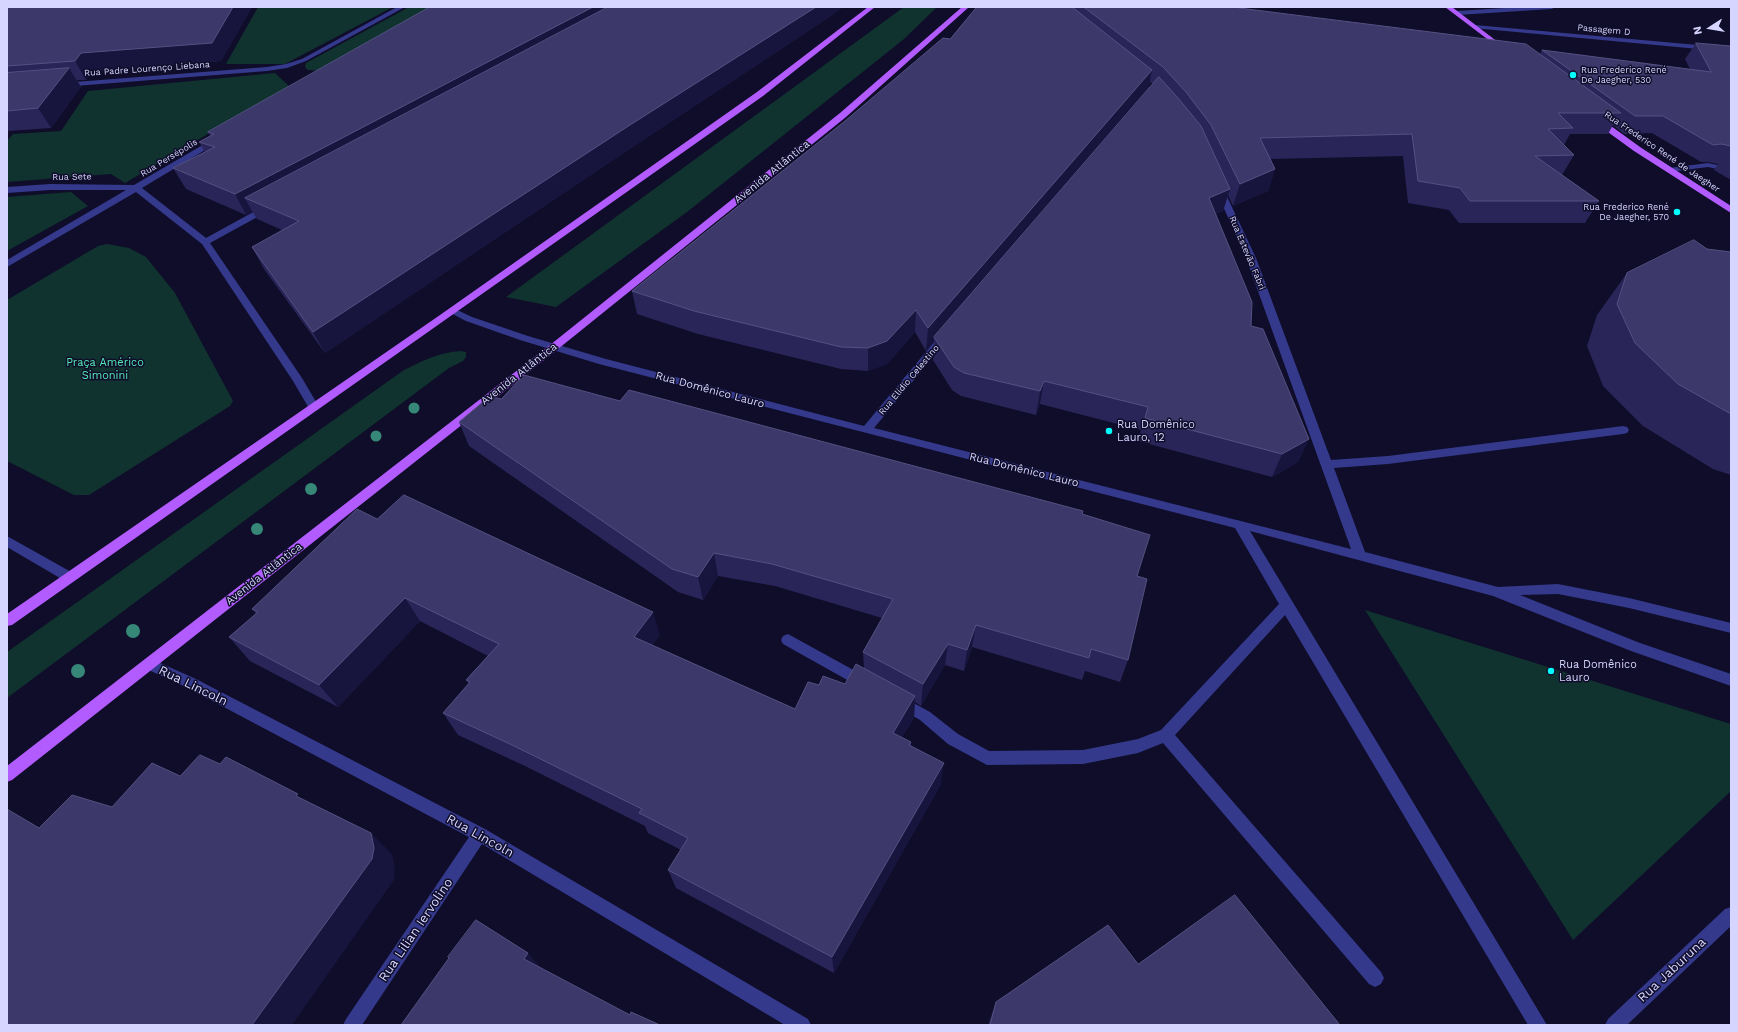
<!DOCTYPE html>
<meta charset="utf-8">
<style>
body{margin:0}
#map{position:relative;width:1738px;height:1032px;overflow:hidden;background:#0f0d29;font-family:"Work Sans",sans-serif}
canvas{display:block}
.frame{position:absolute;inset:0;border:8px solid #d6d5ff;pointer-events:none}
.north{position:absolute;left:1690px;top:8px;width:40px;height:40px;-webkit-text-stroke:3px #0f0d29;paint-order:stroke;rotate:258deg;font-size:11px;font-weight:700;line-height:16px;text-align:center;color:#d6d5ff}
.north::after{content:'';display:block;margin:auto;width:14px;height:18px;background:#d6d5ff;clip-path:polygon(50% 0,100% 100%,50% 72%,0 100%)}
</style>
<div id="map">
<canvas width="1738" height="1032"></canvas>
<div class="frame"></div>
<div class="north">N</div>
</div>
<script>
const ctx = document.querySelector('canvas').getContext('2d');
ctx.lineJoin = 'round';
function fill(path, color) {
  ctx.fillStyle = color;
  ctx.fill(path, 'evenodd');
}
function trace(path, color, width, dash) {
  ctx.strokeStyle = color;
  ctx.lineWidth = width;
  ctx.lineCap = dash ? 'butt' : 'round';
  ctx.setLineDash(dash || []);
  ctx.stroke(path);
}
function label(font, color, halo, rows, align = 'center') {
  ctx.font = font + ' "Work Sans",sans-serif';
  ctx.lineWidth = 3;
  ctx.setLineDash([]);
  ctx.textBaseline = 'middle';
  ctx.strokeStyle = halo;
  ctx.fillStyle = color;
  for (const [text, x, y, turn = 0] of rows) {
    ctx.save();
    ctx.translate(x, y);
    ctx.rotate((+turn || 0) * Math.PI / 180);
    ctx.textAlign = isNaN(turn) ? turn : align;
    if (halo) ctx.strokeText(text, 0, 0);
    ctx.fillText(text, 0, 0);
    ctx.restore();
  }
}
fill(new Path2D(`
 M258 7H393L285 64H226Z
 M409 7H438L321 71 308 70 305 67 306 63Z
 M904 7H937L904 39 687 212 556 307 506 297Z
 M275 73 289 86 125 183 111 174 7 182V141L13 134 61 131 88 91Z
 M71 192 88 206 7 251V197Z
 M107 244 129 248 146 257 175 293 233 401 230 406 89 495H74L7 461V300L98 246Z
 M461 351 466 352V357L463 361 449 368 7 698V652L404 370C422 361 440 352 461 351Z
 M1365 610 1731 724V791L1573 940Z`), '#10332f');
fill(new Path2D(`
 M397 7H405L306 61 287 68 267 71 62 87 58 85 62 83 267 67 286 64 302 59Z
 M1521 7H1555L1552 9 1457 15 1454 13 1457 11Z
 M1475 25 1731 48V52L1473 28 1472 27Z
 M213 139H219L220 141 142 188 206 238 266 205H272L273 207 272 209 210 243 302 378 319 407 318 410H310L293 381 202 244 136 192 7 267V260L126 190H50L7 193V187L50 184 134 185Z
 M1708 163 1731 168V172L1708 167 1669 172 1665 170 1669 168Z
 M1219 185 1223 188 1256 258 1331 460 1388 456 1623 426 1627 427 1629 430 1627 433 1623 434 1388 464 1334 468 1365 552 1498 587 1558 584 1629 598 1731 623V633L1629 608 1558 594 1520 595 1640 643 1731 674V686L1631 651 1493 596 1250 531 1547 1025H1528L1285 615 1175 735 1381 972 1384 978 1381 984 1375 987 1369 984 1163 743 1138 753 1083 764 987 765 948 744 920 720 896 706 894 702 896 698 901 696 930 712 958 734 989 751 1083 750 1138 739 1161 730 1279 604 1235 528 599 364 520 340 466 321 447 311 449 309H455L472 317 528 336 606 359 864 426 940 335H948L949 337 948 339 874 428 1351 549 1246 258 1215 188Z
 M7 536 73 573 75 577 73 581 69 582 65 581 7 547Z
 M788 634 868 678 870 682 868 686 863 688 858 686 783 644 781 640 783 636Z
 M149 658 196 679 485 829 808 1019 811 1025H785L482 844 362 1025H343L346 1019 469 837 186 687 144 668 142 664 144 660Z
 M1731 907V926L1627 1025H1605L1608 1019 1725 909Z`), '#34398c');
fill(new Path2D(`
 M868 7H875L763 96 12 625 7 626V614L440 315 757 92Z
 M962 7H969L846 117 558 349 12 780 7 782V766L550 345 840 113Z
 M1445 7H1452L1507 49V51H1503Z
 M1594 118H1600L1640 147 1731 206V213L1634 151 1594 122Z`), '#b25cff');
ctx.fillStyle = '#368777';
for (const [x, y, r] of [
 [414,408,5.5],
 [376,436,5.5],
 [311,489,6],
 [257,529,6],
 [133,631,7],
 [78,671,7]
]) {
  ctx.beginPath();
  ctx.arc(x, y, r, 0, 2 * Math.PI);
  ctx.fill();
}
fill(new Path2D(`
 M7 7H252L221 61 92 72 86 80H77L81 87 51 128 9 131 7 134Z
 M430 7H843L822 22 634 146 325 353 264 269 252 247 282 230 257 219 252 211 246 215 186 189 173 168 205 152 199 142 210 136 208 132Z
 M977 7H1239V8L1540 54 1542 50 1690 69 1685 59 1696 43 1731 46V180L1714 170 1718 164 1708 162H1701L1652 133 1624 134 1613 125 1608 134H1570L1564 145 1574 155 1562 175 1599 201 1585 223H1459L1449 210 1408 203 1403 156 1270 159 1275 169 1268 191 1233 206 1228 195 1223 211 1216 214 1251 326 1309 439 1298 462 1272 477 1138 441 1141 430 1040 404 1036 415 961 396 952 390 933 360 934 342 926 351 915 332 887 364 868 371 841 369 698 334 637 314 632 291 950 39ZM1150 82 1153 84 1148 90Z
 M1707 249 1731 252V475L1713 469 1643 426 1603 386 1587 346 1597 315 1627 273Z
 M501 399 620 401 1082 514 1137 576 1128 660 1120 682 1085 671 1082 680 972 647 964 671 945 665 921 706 915 702 914 718 902 737 911 742V747L941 784 834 973 676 888 668 870 681 850 648 833 645 826 525 766 458 735 443 713 469 684 466 680 488 656 420 621 338 707 250 661 229 637 256 614 252 609 377 519 660 635 652 645 795 709 819 685 845 684 864 668 863 652 882 618 775 586 718 576 703 600 678 592 469 446 459 422Z
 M1138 964 1340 1025H988L996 1002Z`), '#2a2559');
fill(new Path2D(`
 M233 7H252L221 61 92 72 86 80 75 61 81 53Z
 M593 7H632L245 198 252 211 246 215 235 194Z
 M816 7H843L822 22 634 146 325 353 313 332 630 125Z
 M69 68 81 87 51 128 38 108Z
 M1152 70 1148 91 934 337V342L926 351 928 328Z
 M7 128 9 131 7 134Z
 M1275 169 1268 191 1233 206 1240 184Z
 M1230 189 1223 211 1203 220 1209 198Z
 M916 310 915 332 887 364 868 371V348Z
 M1044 381 1040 404 1036 415 1040 391Z
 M1309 439 1298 462 1272 477 1282 454Z
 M714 553 718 576 703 600 698 577Z
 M405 598 420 621 338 707 319 685Z
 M653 612 660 635 642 660 634 637Z
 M976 625 972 647 964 671 967 650Z
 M948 644 945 665 921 706 923 684Z
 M915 696 914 718 892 754 893 733Z
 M944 763 941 784 834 973 832 957Z
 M371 833 392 854 395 869 394 880 292 1025H252Z
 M528 953 541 968 524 959Z`), '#17143e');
const building = new Path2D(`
 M7 7H233L212 43 81 53 75 61 7 66Z
 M430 7H593L235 194 173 168 215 147 199 142 214 134 208 132Z
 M608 7H816L630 125 313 332 252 247 299 221 245 198Z
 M977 7H1072L1152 70 928 328 916 310 887 341 868 348 841 347 694 311 632 291 845 121 943 38 950 39Z
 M1084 7H1239V8L1526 44 1621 113H1558L1573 128 1548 129 1574 155 1535 156 1599 201H1470L1460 188 1418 181 1412 134 1260 138 1275 169 1240 184 1211 125 1186 92 1163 67Z
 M1696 43 1731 46V146L1721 144 1713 145 1663 116H1635L1542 50 1711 72Z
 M69 68 38 108 7 111V73Z
 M1159 77 1178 98 1201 126 1230 189 1209 198 1252 302 1251 326 1263 329 1309 439 1282 454 1145 418 1148 407 1044 381 1040 391 964 373 954 367 934 337Z
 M1694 240 1707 249 1731 252V414L1678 384 1635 343 1617 304 1627 273Z
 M524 375 620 401 629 390 1083 511 1082 514 1150 535 1137 576 1147 579 1128 660 1091 649 1089 658 976 625 967 650 948 644 923 684 863 652 893 599 772 564 714 553 698 577 672 569 459 422 490 396 501 399Z
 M404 495 653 612 634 637 795 709 808 682 819 685 823 676 845 684 856 664 915 696 893 733 911 742 909 745 944 763 832 957 668 870 688 838 639 813 642 809 512 745 443 713 470 682 466 680 499 644 405 598 319 685 229 637 258 612 252 609 357 509 377 519Z
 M200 755 220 764 226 757 298 794 296 796 371 833 374 848 372 859 252 1025H7V809L39 828 72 795 112 807 152 763 180 776Z
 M1235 895 1340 1025H990L996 1002 1108 925 1138 964Z
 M476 920 528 953 524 959 630 1015 631 1012 660 1025H401L449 958 448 957Z`);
fill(building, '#3c386a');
trace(building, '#545182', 1);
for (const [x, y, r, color] of [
 [1573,75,4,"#01feff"],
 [1677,212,4,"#01feff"],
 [1109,431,4,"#01feff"],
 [1551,671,4,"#01feff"]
]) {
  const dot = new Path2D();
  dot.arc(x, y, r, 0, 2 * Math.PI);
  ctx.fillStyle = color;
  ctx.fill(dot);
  trace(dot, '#0f0d29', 1.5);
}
label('9px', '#d6d5ff', '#0f0d29', [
 ["Passagem D",1604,30,5],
 ["Rua Padre Lourenço Liebana",147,69,-4],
 ["Rua Frederico René de Jaegher",1662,152,34],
 ["Rua Persépolis",169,158,-31],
 ["Rua Sete",72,177,-1],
 ["Rua Estevão Fabri",1247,253,67],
 ["Rua Elídio Celestino",909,380,-50]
]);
label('9px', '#d6d5ff', '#0f0d29', [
 ["Rua Frederico René",1581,70],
 ["De Jaegher, 530",1581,80],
 ["Rua Frederico René",1669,207,"right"],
 ["De Jaegher, 570",1669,217,"right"]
], 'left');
label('11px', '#d6d5ff', '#0f0d29', [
 ["Avenida Atlântica",772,172,-39],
 ["Avenida Atlântica",519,374,-38],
 ["Rua Domênico Lauro",710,390,15],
 ["Rua Domênico Lauro",1024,470,14],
 ["Avenida Atlântica",264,574,-38]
]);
label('11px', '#55ebb7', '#0f0d29', [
 ["Praça Américo",105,363],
 ["Simonini",105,376]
]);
label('11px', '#d6d5ff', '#0f0d29', [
 ["Rua Domênico",1117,425],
 ["Lauro, 12",1117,438],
 ["Rua Domênico",1559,665],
 ["Lauro",1559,678]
], 'left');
label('13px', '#d6d5ff', '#0f0d29', [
 ["Rua Lincoln",193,686,26],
 ["Rua Lincoln",480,836,29],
 ["Rua Lilian Iervolino",416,930,-56],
 ["Rua Jaburuna",1672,970,-43]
]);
</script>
